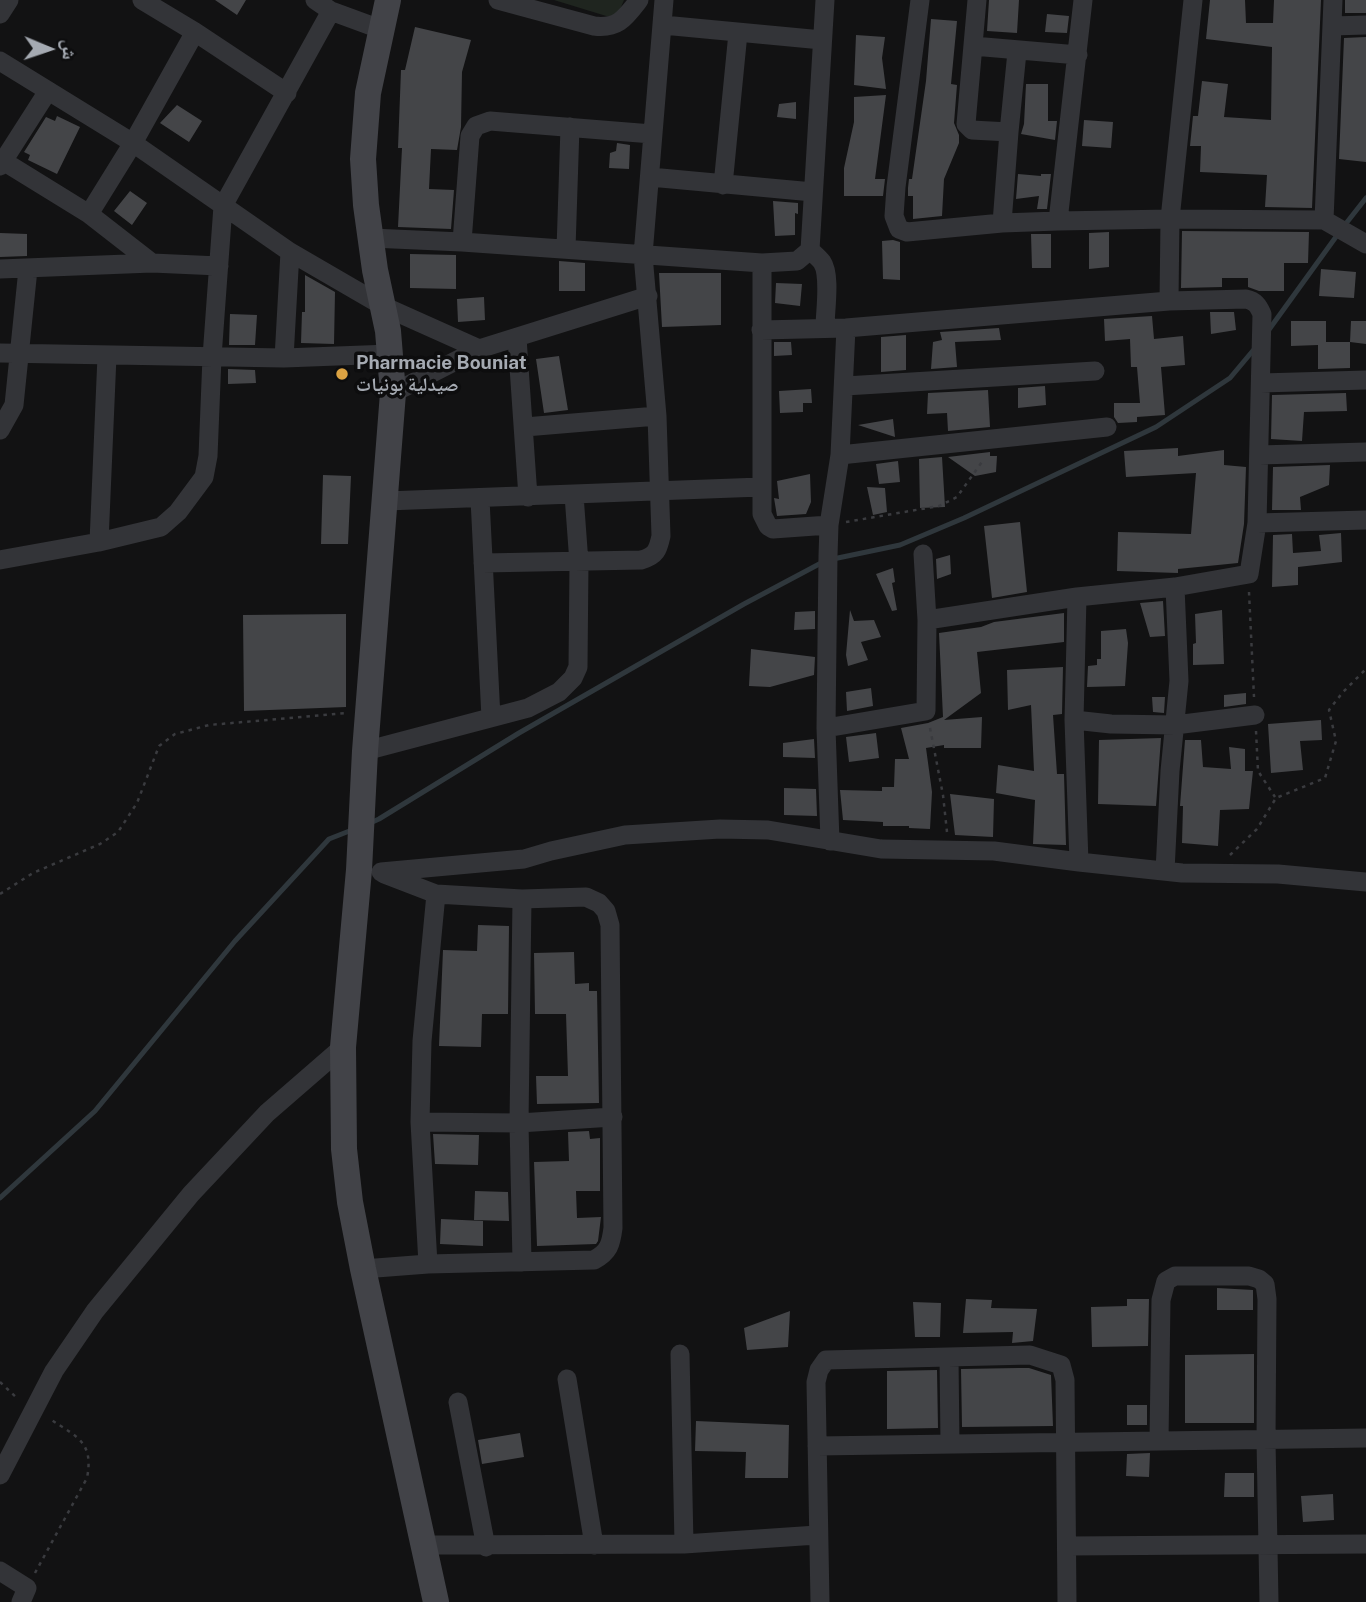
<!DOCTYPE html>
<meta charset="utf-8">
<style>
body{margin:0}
#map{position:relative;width:1366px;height:1602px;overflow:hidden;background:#121213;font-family:"Public Sans","Noto Naskh Arabic",sans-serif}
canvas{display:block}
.north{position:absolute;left:14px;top:14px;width:70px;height:70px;-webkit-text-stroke:5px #0d0d0e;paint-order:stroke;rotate:92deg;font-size:19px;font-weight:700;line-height:28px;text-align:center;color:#a5aab2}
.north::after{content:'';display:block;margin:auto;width:24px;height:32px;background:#a5aab2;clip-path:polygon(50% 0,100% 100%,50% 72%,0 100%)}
</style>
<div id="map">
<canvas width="1366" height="1602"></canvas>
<div class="north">ش</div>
</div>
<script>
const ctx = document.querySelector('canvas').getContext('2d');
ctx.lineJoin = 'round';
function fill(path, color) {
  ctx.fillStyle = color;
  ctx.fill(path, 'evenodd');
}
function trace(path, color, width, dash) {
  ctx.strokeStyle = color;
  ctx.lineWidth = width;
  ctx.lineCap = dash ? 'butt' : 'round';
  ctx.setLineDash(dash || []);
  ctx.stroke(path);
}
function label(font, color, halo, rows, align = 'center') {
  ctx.font = font + ' "Public Sans","Noto Naskh Arabic",sans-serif';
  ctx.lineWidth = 7;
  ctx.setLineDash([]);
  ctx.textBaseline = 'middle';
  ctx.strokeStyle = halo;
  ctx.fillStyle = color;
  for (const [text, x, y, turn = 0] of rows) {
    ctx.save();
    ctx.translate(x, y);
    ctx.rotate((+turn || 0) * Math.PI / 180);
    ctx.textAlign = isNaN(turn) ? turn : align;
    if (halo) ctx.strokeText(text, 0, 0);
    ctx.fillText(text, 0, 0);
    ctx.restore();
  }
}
fill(new Path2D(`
 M554 0H624L616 19Z`), '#1f251f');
trace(new Path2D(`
 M1344 226 1366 198
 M1268 331 1338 234
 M833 559 900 545 964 518 1156 427 1230 378 1256 347
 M368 824 379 819 519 733 744 604 823 562
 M0 1198 95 1111 235 941 329 839 352 830`), '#2f373c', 5);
fill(new Path2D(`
 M215 0H246L237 15Z
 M989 0H1019L1017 33 987 31Z
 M1210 0H1245L1246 23H1273L1274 0H1321L1312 208 1265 207 1267 175 1200 172 1201 146H1190L1193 116H1198L1202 81 1228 84 1224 117 1271 120 1272 47 1206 39Z
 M1345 0H1366V13H1345Z
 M1047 14 1069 16 1067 33 1045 32Z
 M931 19 957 21 951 84 957 85 954 123 959 135V143L944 179 942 216 913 219V196H908V188L909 179H912L926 81Z
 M415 27 471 40 462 72 461 127 457 150 431 149 429 189 454 190 451 229 398 227 402 148H398L401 70H405Z
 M856 35 885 37 882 58 886 89 854 85Z
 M1366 37V162L1339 159 1344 38Z
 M1026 84H1048V121H1057L1055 140 1021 134 1024 124Z
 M886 95 875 179H885L883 196H844V168L854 122V97Z
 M796 102V119L777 117 779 104Z
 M177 105 202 121 189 142 160 123Z
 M57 116 80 127 57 174 28 160 30 155 24 152 46 117 55 121Z
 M1084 120 1113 122 1111 148 1082 146Z
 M617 143 630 145 629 169 609 168 610 153 616 151Z
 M1018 174 1041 176V174H1051L1047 209H1037L1039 196 1016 199Z
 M130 191 147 203 132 225 114 211Z
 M773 201 798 203V214L795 213V235L775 236Z
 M1182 231 1309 232 1308 263H1284V291H1259L1248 287V278H1222V287L1181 288Z
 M1109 232V267L1089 269V233Z
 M0 233 27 234V256L0 257Z
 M1031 234H1051V268H1032Z
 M893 240 900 242V280L883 279 882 241Z
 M410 254 456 255V289L410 288Z
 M559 261 585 263V291H559Z
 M1321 269 1356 272 1354 298 1319 296Z
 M659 273H721V325L662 327Z
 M305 275 335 292 334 344 301 343 302 312H305Z
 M776 283 802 284 800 306 775 303Z
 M484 297 485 320 458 322 457 299Z
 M1210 312H1234L1236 330 1211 334Z
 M230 314 257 315 255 345H229Z
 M1152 316 1154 339 1183 336 1185 365 1161 367 1165 415 1137 417V422L1118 423 1114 417V403H1140L1137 367H1131L1130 339 1105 341 1104 319Z
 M1291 321H1326V342H1350V368L1318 369V345L1291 346Z
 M1351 321H1366V344L1350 342Z
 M999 328 1001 340 955 342 957 367 931 369 933 342 942 340 940 332Z
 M906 335V370L881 372V337Z
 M774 342H791L792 355 774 356Z
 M559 356 568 410 544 413 536 359Z
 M228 369 255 370 256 383 228 384Z
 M1045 386 1046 405 1018 408V388Z
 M811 389 812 403H803V412L780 413 779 391Z
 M988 390 990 427 948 431 947 413 927 414 928 393Z
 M1346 393 1347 411 1304 412 1302 441 1271 439 1272 395Z
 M893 419 895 437 858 425Z
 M1178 448V456L1224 450V465L1246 467 1244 524 1238 563 1178 569V573L1117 571 1118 532 1191 534 1196 473 1126 477 1124 451Z
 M990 452V456H997L996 472 975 476 948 457Z
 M942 457 945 507 920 508 919 459Z
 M898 461 900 482 879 484 876 464Z
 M1330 465 1329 485 1300 497 1301 510H1272L1273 467Z
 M810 474 811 502 806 514 777 516 774 498 779 499 777 481Z
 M323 475 351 476 348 544H321Z
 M867 487 885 488 887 512 873 515Z
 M1020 522 1027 592 992 598 984 526Z
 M1341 533 1342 562 1298 567V585L1272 587 1273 535 1292 534 1293 553 1321 551 1319 535Z
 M950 555 951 574 937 579 936 559Z
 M893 568 895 582 892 583 897 610 892 611 876 574Z
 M1163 601 1165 636 1150 637 1140 603Z
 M850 610 854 621 874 620 881 637 861 642 868 660 848 666 846 655Z
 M1222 610 1224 664 1193 665V644L1196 643 1195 614Z
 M815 611V629L794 630 795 612Z
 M1064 613V642L977 652 981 693 944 720 982 717 981 748H944V745L926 748 932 792 930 829 909 828V826H883V822L843 820 840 790 882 791V787H894L895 759H909L901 728 928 723 943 717 939 633 981 627 994 622Z
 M346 614V707L244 711 243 615Z
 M1126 629 1128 643 1125 686 1087 687 1088 666 1097 665V659H1101V631Z
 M751 649 815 657 814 675 770 687 749 686Z
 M1063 667 1062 714 1053 715 1057 774H1064L1066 845 1033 844 1035 800 996 793 998 765 1034 771 1031 705 1008 710 1007 670Z
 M871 688 873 706 847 711 846 692Z
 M1246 693V704L1224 707V695Z
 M1152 697H1165L1164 713 1153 712Z
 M1321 720 1322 740 1300 741 1303 770 1271 773 1268 724Z
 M876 733 879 758 849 762 846 737Z
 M1161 738 1156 806 1098 804 1099 740Z
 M814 739 815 758 783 757V743Z
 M1185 740H1201L1203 767 1231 769 1229 747 1245 749V771H1253L1249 809 1220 810 1218 846 1182 843 1183 806H1180Z
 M784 788 816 789 817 816 784 815Z
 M950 794 994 799 993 837 955 835Z
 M478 925 509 926 508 1014H482L481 1047 439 1046 443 950 477 951Z
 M574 952 575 984 589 983V991H597L599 1103 537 1104 536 1076H568L566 1014H535L534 953Z
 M589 1131 590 1139 600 1138V1191H576L577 1218 601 1217 598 1241 596 1244 537 1246 534 1162 569 1161 568 1132Z
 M433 1134 479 1135 478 1165 435 1164Z
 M475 1191 508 1192 509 1221 474 1220Z
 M441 1219 483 1221V1246L440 1244Z
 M1217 1288 1253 1290V1310H1217Z
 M966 1299 992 1300 991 1308 1037 1309 1033 1341 1012 1343 1013 1332 963 1333Z
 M1127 1299H1149L1148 1346 1092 1347 1091 1307 1127 1306Z
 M913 1302 941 1303 940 1337H915Z
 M790 1311 788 1347 747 1350 744 1328Z
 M1254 1354V1423H1185V1355Z
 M1018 1368H1029L1051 1375 1053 1426 962 1427 961 1369Z
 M937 1370 938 1428 887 1429V1371Z
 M1127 1405H1147V1425H1127Z
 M696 1421 789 1425 788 1478H745L746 1452 695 1451Z
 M520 1433 524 1457 482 1464 478 1440Z
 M1150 1453 1149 1477 1126 1476 1127 1454Z
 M1225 1473H1254V1497H1224Z
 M1333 1494 1334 1520 1303 1522 1301 1496Z`), '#444548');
trace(new Path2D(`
 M846 522 939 506 957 497 984 459
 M1249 592 1254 697
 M930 728 943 795 947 832
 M1256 731 1258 771 1275 797
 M1230 855 1257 829 1276 798 1325 778 1336 741 1329 710 1343 692 1366 669
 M0 894 33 873 100 844 118 832 137 803 159 746 175 734 209 725 347 713
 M0 1382 18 1399
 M35 1573 87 1478C94 1442 77 1437 50 1419`), '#3a3b3f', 2.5, [3.5, 5]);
trace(new Path2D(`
 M142 0 195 32 287 93
 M315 0 331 11 380 29
 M498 0 594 26C618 29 625 18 639 0
 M920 0 896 187 894 216 899 229 907 232 1002 223 1058 221 1170 219 1324 220 1366 244
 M977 0 966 124 972 130 1009 132 1002 223
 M0 14 9 0
 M663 25 822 40
 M1332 26 1366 25
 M973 46 1078 55
 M0 61 133 143 290 252 383 306 479 349
 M1009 132 1017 52
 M0 159 89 214 152 263
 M0 166 48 91
 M650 177 813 192
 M723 185 738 33
 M89 214 133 143 195 32
 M1324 220 1333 0
 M1058 221 1083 0
 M371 238 462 242 762 263 797 261 810 250 825 0
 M462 242 470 136 476 126 490 121 652 134
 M566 249 570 127
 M810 250C814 254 819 258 822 262 831 275 825 311 825 327
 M762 263V514L768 526 773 529 829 525
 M0 269 152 263 219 266
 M1169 301 1170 219 1193 0
 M761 330 846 328 1169 301 1246 299C1255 301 1258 305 1262 314L1257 523 1249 574 1175 587 1077 597 927 620
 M517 338 528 497
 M0 353 284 358 390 354
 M284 358 290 252
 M1261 383 1366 380
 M845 386 1095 371
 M393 393 479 349 648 296
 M525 427 657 416
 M0 430 14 405 28 269
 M840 455 1107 427
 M1259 455 1366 452
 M480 499 491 718
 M386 501 761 487
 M1257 523 1366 520
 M99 542 161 527 178 512 204 477 208 456 212 357 223 206 331 11
 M0 560 99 542 107 356
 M483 563 641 560C656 556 658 550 661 536L657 416 643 255 664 0
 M1077 597 1074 720 1079 862
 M1074 720 1111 724 1175 725 1255 715
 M826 728 926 711 927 620 923 554
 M365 751 528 708 559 692 573 678 578 667 579 563 574 495
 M830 841 826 728 828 556 829 525 840 455 846 328
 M1165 871 1170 771 1179 681 1175 587
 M381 872 524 859 551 851 625 835 720 829 768 830 881 849 994 851 1079 862 1182 873 1278 874 1366 882
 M522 899 519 1123 522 1262
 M420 1122 519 1123 613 1117
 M428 1264 420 1122 422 1041 436 894
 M363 1269 428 1264 594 1260C609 1252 611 1244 613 1228L610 925 606 911 599 903 586 897 522 899 436 894 384 874
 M680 1354 684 1544
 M949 1357 950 1444
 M567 1379 594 1545
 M458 1402 486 1547
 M1159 1441 1161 1300 1166 1281 1175 1276H1249L1259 1279 1265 1284 1267 1299 1266 1440 1269 1602
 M817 1446 1366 1438
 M0 1475 54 1371 95 1311 191 1194 267 1113 343 1047
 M424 1545 684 1544 817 1535
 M1068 1546 1366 1544
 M0 1571 27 1588 21 1602
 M820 1602 816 1382 819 1370 826 1360 1030 1355 1061 1365 1065 1380 1067 1602`), '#333438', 19);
trace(new Path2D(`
 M388 0 368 93 363 159 366 205 375 270 388 331 393 393 365 751 359 870 343 1047 344 1149 350 1202 363 1269 436 1602`), '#424348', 26);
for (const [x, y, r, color] of [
 [342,374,7,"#dba242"]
]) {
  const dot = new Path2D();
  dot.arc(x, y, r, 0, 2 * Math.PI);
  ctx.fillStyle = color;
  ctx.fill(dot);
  trace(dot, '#0d0d0e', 2.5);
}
label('bold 19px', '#a5aab2', '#0d0d0e', [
 ["Pharmacie Bouniat",356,363],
 ["صيدلية بونيات",356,385]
], 'left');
</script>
